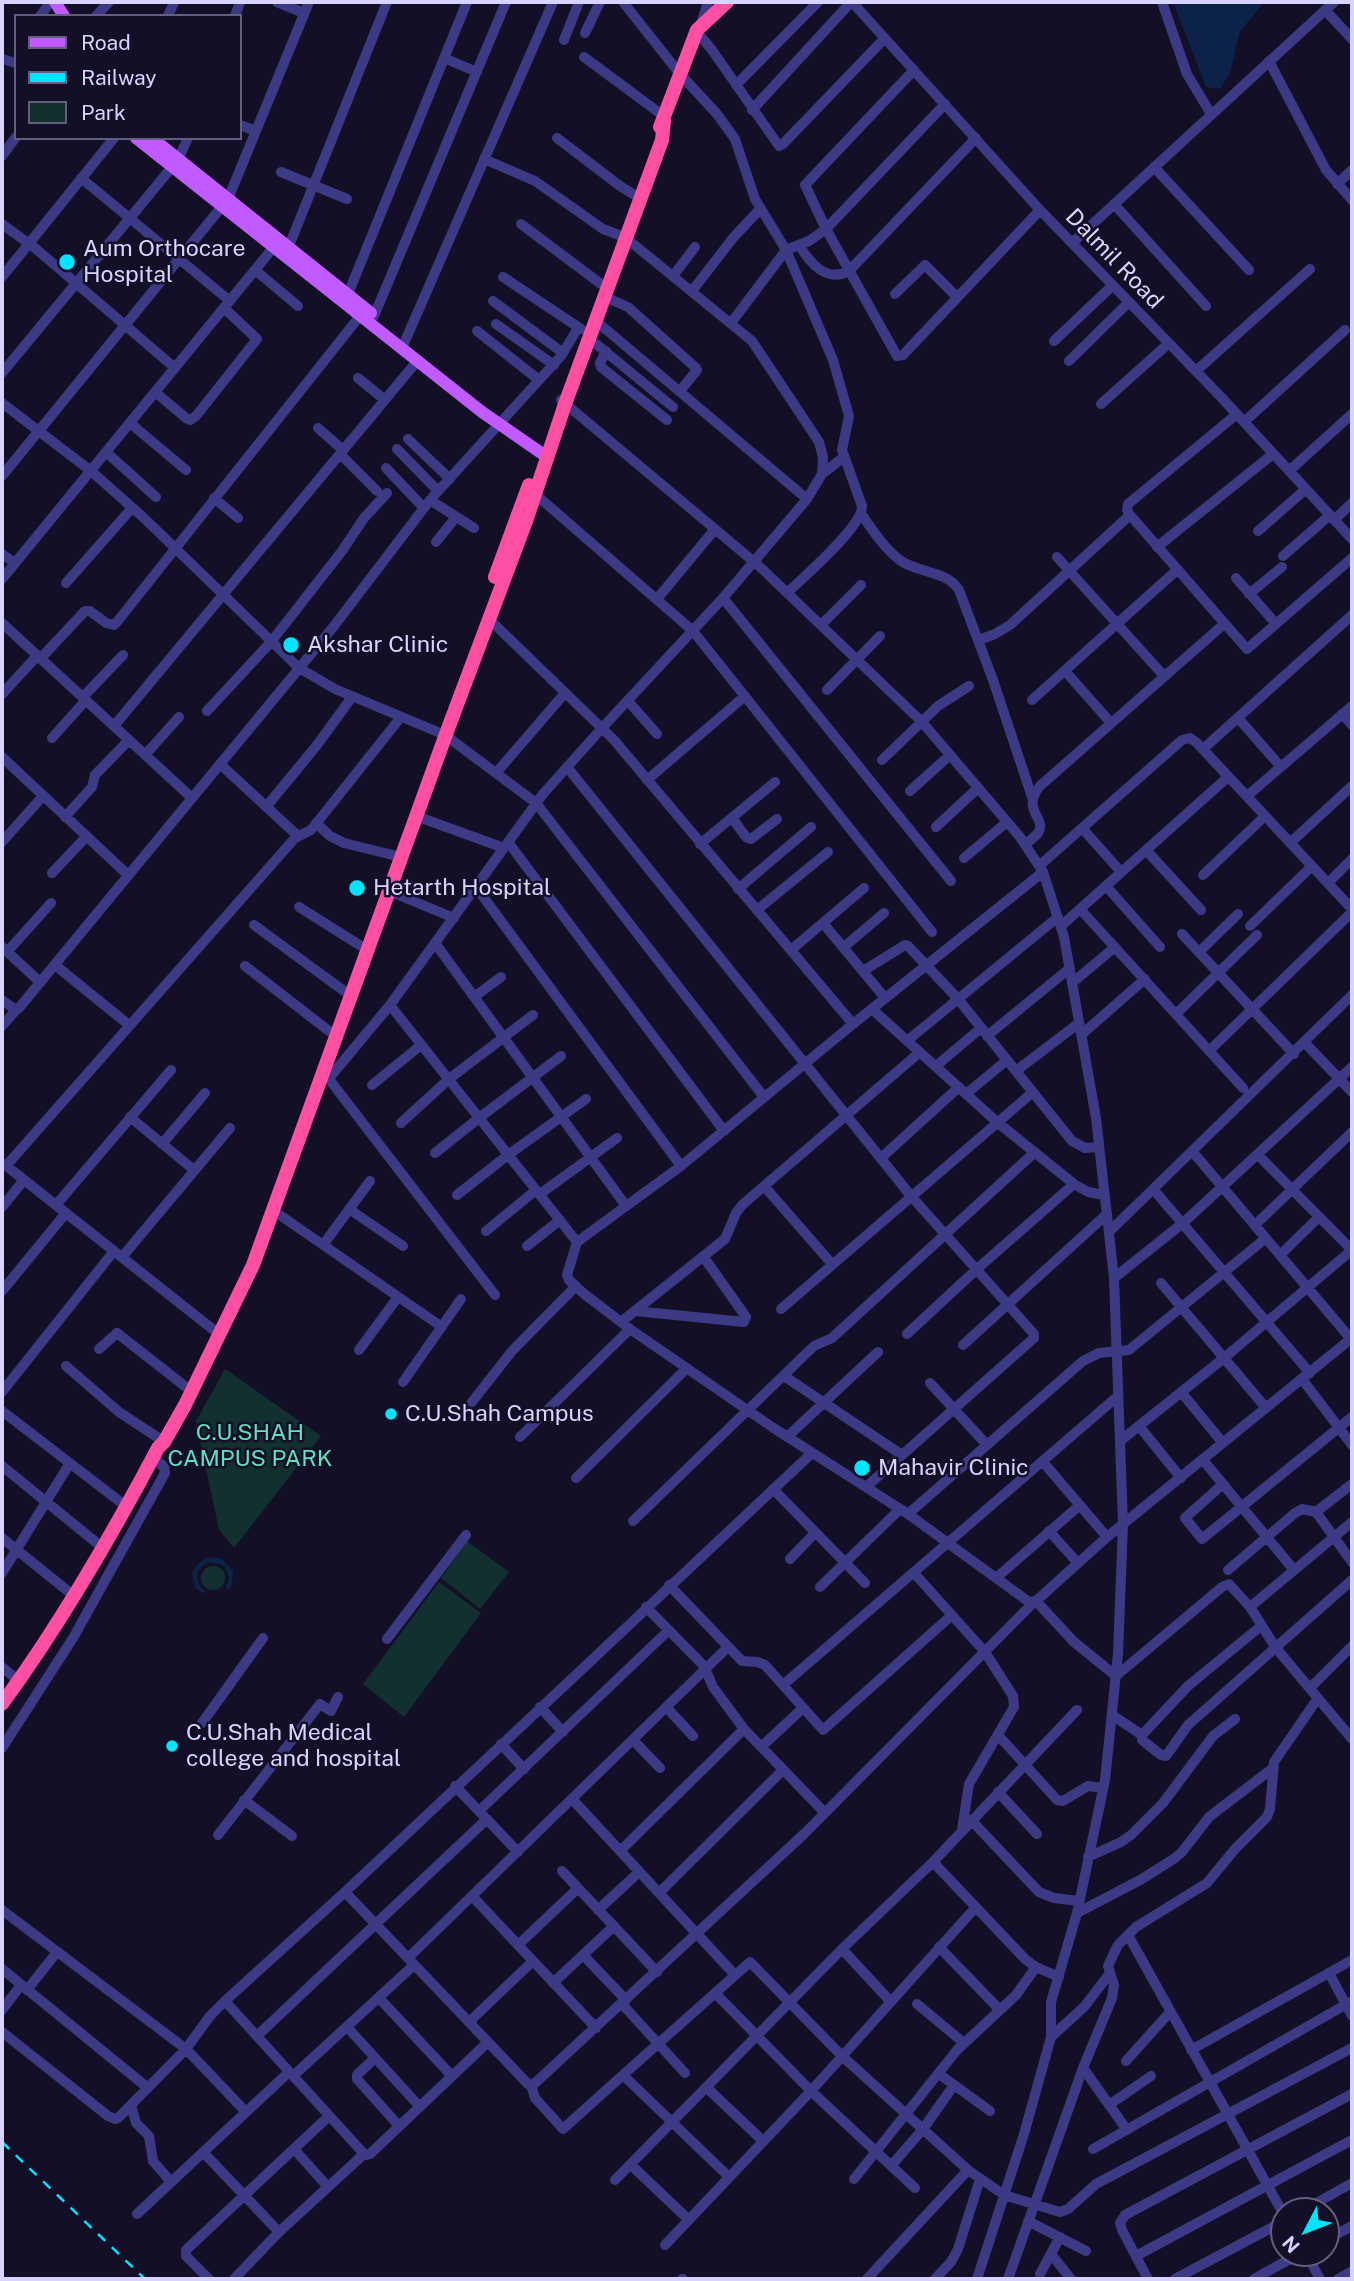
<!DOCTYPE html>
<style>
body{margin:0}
#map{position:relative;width:1354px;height:2281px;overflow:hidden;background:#130f26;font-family:"Public Sans",sans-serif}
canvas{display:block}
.frame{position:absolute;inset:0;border:4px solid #d9d4ff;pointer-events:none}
.legend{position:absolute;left:14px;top:14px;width:228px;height:126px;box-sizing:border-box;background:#130f26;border:2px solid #625e7d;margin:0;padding:9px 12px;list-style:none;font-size:21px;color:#d9d4ff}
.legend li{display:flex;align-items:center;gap:14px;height:35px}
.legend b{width:35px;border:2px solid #625e7d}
.north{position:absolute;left:1270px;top:2197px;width:70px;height:70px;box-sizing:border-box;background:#130f26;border:2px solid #625e7d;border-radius:50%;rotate:228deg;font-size:19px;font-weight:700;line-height:28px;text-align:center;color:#d9d4ff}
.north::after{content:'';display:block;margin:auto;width:24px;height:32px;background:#00e5ff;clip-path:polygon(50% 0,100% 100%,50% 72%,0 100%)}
</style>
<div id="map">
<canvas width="1354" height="2281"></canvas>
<div class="frame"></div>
<ul class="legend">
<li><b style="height:9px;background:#c25bff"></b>Road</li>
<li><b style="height:9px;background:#00e5ff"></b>Railway</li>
<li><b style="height:19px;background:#12302f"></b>Park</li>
</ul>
<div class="north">N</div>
</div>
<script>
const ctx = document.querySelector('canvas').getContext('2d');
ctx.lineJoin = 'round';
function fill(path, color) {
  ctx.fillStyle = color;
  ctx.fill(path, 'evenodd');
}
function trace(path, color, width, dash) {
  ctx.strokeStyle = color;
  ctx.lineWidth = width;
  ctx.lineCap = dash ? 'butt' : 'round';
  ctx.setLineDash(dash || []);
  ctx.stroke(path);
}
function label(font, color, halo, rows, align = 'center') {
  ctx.font = font + ' "Public Sans",sans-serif';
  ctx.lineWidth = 5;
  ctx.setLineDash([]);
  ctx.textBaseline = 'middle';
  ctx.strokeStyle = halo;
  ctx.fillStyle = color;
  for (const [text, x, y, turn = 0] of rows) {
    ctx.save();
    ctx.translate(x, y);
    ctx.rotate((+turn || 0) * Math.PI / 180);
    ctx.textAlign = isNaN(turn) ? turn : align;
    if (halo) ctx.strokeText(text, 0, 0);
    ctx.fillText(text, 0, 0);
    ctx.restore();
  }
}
fill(new Path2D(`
 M225 1369 321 1436 234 1548 219 1530 196 1421Z
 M467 1541 509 1572 480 1609 441 1578Z
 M201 1578a12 12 0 1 1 24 0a12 12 0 1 1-24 0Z
 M439 1582 481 1613 404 1717 363 1684Z`), '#12302f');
fill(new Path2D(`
 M1173 2H1265L1240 31 1230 73 1220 89 1206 87Z
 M216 1557 223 1560 233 1571 232 1585 229 1590 226 1587 229 1578 225 1567 220 1564 208 1562C194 1570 194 1581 205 1591L203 1594 196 1588 192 1574C197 1563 202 1558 216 1557Z`), '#0c2248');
trace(new Path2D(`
 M277 2 304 13
 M623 2 680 74 717 114 735 139 755 199 786 250 833 360 849 416 842 450 862 506C863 526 804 577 787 593
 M852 2 1040 210 1221 397 1352 539
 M1162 2 1187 74 1211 114
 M1325 10 1352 39
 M40 16 49 4
 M96 16 109 2
 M168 16 174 2
 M235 16 240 2
 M701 24 708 2
 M697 32 712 50 779 146 783 144 885 38
 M585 33 600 2
 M564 40 579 2
 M584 57 665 117
 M444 58 477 72
 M2 59 16 63
 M1269 61 1326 170 1352 200
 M914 70 805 185 826 229 897 356 903 355 1040 210
 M736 85 818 2
 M752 110 851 2
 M240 125 256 131
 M557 138 620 186 641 199
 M2 156 16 137
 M484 159 535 181 603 229 619 235
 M1154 167 1249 270
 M281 172 347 199
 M81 178 230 301
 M1337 184 1352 170
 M1114 204 1206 306
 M2 224 35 248 175 368
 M521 224 601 284
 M1072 243 1334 2
 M799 245C810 263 826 283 849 271L976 138
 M287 251 387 2
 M255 270 298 306
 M673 276 695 247
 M2 277 114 138
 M503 277 581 329
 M692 291 733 238 760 209
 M348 294 467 2
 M895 294 925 265 957 297
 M605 297 628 307 696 368 697 370 680 391
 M493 301 563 353
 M374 316 506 2
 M596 321 807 499
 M731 323 786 250 809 241 826 229 945 104
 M496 324 554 365
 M477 331 539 380
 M590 339 673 407
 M1054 341 1113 285
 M402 348 553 2
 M606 351 600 363 601 367 667 420
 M1069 361 1129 302
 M1196 371 1310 269
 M2 373 172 167 182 151 188 138
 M358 378 385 400
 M155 392 186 418 190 420 196 416 257 339 224 308
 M561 400 759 566 922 722 1020 837 1043 872 1064 937 1096 1118 1114 1278 1123 1524 1118 1654 1105 1780 1077 1913 1051 2002V2037L1024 2134 977 2279
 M2 403 91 471 144 518 299 668 335 689 445 735 536 803 764 1097
 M1101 404 1169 343
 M1237 414 1128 504 1127 510 1130 515 1247 649 1352 558
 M1244 422 1345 330
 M130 423 186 470
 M318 428 343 450
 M408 439 450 479
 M397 449 438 491
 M106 452 156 497
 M340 454 377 491
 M386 468 424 508
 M1289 471 1352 414
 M822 474 844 457
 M2 476 228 199 309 2
 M535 494 693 631 932 932
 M214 498 238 518
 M430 500 474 528
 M862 515C873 531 885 549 901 561 919 573 947 571 959 590L993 680 1032 797
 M1334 520 1352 503
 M1258 531 1306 489
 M436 542 456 517
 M1157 547 1273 454
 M2 554 15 563
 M1283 556 1330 515
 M1057 557 1164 676
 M1236 578 1276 624
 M2 579 277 243
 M66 583 132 508
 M1249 594 1282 567
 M723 598 951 881
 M657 599 715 529
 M489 619 614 740 853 1024 681 1166 577 1242
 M2 623 192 798
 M821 625 861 585
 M979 640 995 634 1010 625 1130 515
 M40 659 85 611H90L106 623 114 625 117 622 363 312
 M1065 671 1111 723
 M827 690 880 636
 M2 694 37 656
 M83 697 123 655
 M1032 700 1177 570
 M628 701 657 734
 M207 711 271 642 342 551 364 518 387 493
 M1342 714 1352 725
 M1238 718 1281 767
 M114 726 418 360
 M52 738 86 700
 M1203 749 1352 615
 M145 755 179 717
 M2 757 128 875
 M882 760 938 706 969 686
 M220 764 298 836
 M567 767 911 1196 1034 1334V1338L866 1487
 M496 773 565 693
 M647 780 745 696
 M910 791 950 755
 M1247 796 1352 706
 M266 807 317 745 352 697
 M416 816 504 848
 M65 817 92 787 95 775 129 740
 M732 818 746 837 751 839 777 819
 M316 823 330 836 344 843 401 857
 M936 827 978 788
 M1082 828 1121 872
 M2 842 43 796
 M508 842 724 1131
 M1290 843 1352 786
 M700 844 775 782
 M1025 845C1029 841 1035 837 1038 833 1048 818 1020 811 1040 786L1224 624
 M1146 850 1201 910
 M964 858 1007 822
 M1039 866 1182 740 1190 738 1197 743 1352 909
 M52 873 86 837
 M1203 875 1265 816
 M1328 883 1352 859
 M1106 886 1160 947
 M476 887 681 1166
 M738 889 811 827
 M389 891 454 918
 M299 907 361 946
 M1080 909 1243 1088
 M757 910 828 852
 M823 923 885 998
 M254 925 344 991
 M1061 926 1228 777
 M1250 926 1312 866
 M1182 934 1294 1054
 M435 943 626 1206
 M2 947 40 982
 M844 947 884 913
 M791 950 864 888
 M7 952 51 903
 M1199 952 1238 914
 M55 965 129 1025
 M245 966 329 1031
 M863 971 905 945 908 946 958 999 1072 1141 1085 1148 1099 1147
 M1072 983 1115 947
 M474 997 501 977
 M2 1000 16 1010 19 1008 334 626 430 500 561 356 578 328
 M390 1005 577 1242 567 1275 569 1280 583 1293 630 1329 772 1427 908 1514 1029 1602 1036 1601 1107 1537 1352 1338
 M872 1009 997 1122 1074 1184 1088 1192 1104 1195
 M1176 1014 1257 935
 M853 1024 1043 872
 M2 1026 16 1010
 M1081 1035 1145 979
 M987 1036 1070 968
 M907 1041 1058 917
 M1305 1043 1352 1092
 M1209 1051 1352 912
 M936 1066 981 1028
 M1016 1071 1079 1023
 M322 1074 327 1079 330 1077 390 1005 543 794 602 728 723 598 807 499 822 474 823 457 819 442 752 341 626 238
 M329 1079 495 1295
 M372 1085 421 1045
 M966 1094 1007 1060
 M130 1117 194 1170
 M401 1123 449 1079 533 1015
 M162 1144 205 1093
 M1192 1151 1351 1339
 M435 1153 479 1118 561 1056
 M1258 1155 1352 1250
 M881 1158 959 1087
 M4 1164 220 1335
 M6 1166 295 838 311 830 401 717
 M764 1186 832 1264
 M1153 1189 1310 1373
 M540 1194 617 1138
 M457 1195 508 1155 586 1099
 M56 1205 171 1070
 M2 1207 24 1180
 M349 1209 403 1246
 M274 1211 442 1327
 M1255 1225 1352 1132
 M486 1231 536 1190
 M1109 1232 1352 995
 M323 1245 370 1181
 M527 1246 560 1220
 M1280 1255 1319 1217
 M122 1257 230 1128
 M1114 1278 1183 1223 1352 1067
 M1161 1283 1266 1408
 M2 1291 66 1213
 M781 1309 1033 1092
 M635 1311 744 1322 746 1317 703 1256
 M621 1322 725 1239 736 1213 742 1205 920 1052
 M907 1334 977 1269 1074 1184
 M963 1345 1107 1214
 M99 1349 117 1333 186 1387
 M359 1350 398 1297
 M66 1366 119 1412 160 1439
 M784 1376 902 1455
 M1302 1379 1352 1445
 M403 1382 461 1299
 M930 1383 987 1445
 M2 1392 114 1251
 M1181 1392 1223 1443
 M472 1402 512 1351 576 1286
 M2 1411 127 1507
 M1139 1426 1181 1478
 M520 1437 630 1329
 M787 1437 878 1352
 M1120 1441 1224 1358 1352 1250
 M1203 1460 1294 1570
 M1043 1462 1107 1537
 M2 1466 103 1548
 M576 1478 687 1368
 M1223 1484 1185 1518 1202 1539 1352 1417
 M773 1489 865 1583
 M1316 1512 1352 1484
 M908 1514 1083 1361 1099 1353 1129 1350 1266 1238
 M633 1521 814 1346 832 1338 1035 1152
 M1049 1531 1077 1562
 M2 1538 74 1596
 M790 1559 815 1533
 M1228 1570 1295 1513 1302 1509 1316 1512 1352 1562
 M2 1573 70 1463
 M914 1573 985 1652 1013 1696 1014 1707 1011 1712 969 1784 962 1830
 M996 1578 1080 1505
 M669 1585 742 1661 757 1662 765 1665 823 1730 952 1615
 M820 1587 900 1509
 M1036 1601 1074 1642 1116 1676 1222 1587 1229 1584 1250 1607 1276 1648 1352 1739
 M646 1607 704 1666 713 1687 744 1729 825 1813
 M1250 1607 1352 1522
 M1261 1626 1188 1686 1142 1735V1740L1161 1755 1166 1756 1188 1725 1352 1580
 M387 1639 466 1535
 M2 1667 19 1681
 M783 1685 1118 1396
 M1310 1688 1352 1646
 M540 1707 563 1732
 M666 1707 693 1736
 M1112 1715 1142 1735
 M202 1723 263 1638
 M998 1735 1057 1800 1063 1801 1088 1786 1103 1788
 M633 1740 660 1768
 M501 1744 524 1769
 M761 1747 802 1709
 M2 1748 73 1638 165 1473 164 1467 153 1457
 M455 1786 518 1852
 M998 1792 1037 1834
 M572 1799 735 1975
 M244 1800 292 1836
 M479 1811 669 1630
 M971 1820 1039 1892 1054 1898 1079 1901
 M218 1835 320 1704 331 1711 338 1697
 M620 1851 744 1729
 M1088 1857 1121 1842 1131 1835 1163 1803 1213 1736 1235 1719
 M933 1862 1025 1959 1036 1967 1059 1977
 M562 1871 657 1972
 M345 1892 528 2084H534L804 1834 1033 1603
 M659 1893 783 1770
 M472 1896 596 2028
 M2 1910 186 2049 246 2112
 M598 1910 639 1872
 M1077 1913 1142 1879 1175 1858 1182 1852 1209 1817 1273 1768
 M1128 1935 1284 2215
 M518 1945 578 1888
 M939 1947 1000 2010
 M842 1949 891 2002
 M583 1955 626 2000
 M408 1958 728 1647
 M2 1969 148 2088
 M1329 1973 1352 2016
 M553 1983 614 1926
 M27 1990 57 1952
 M715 1993 811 2091 915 2188
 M379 1998 452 2076
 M225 2001 365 2155 370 2154 488 2042
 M622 2004 685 2073
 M917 2004 964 2043
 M2 2010 21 1985
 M469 2022 533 1961
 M347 2027 420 2107
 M2 2032 108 2116 115 2119 118 2118 186 2049 210 2016 225 2001 345 1892 812 1453
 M257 2036 487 1819
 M1051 2037 1084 2007 1110 1973
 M1191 2050 1352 1960
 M375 2058 357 2075V2079L399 2126
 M1126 2061 1170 2012
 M1083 2068 1127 2130
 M939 2074 990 2111
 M293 2076 414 1965
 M531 2085 535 2098 563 2129 623 2075
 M707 2088 763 2141
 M131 2105 136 2123 149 2136 153 2161 171 2182
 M1109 2105 1151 2076
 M294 2149 328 2187
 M1093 2149 1352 2001
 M203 2152 279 2232
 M631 2165 689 2220
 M891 2166 923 2129 954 2085
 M728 2176 623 2075 750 1962 842 2056 968 2170 1004 2195 1060 2212 1068 2209 1096 2184 1352 2048
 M854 2179 957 2050 1016 1995 1036 1967
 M615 2180 842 1949 933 1862 1077 1710
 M1302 2211 1352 2183
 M137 2214 289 2072
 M1028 2221 1086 2251
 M1326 2240 1352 2226
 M665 2245 811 2091 975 1908
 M1306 2253 1320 2279
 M1051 2254 1071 2279
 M1136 2256 1352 2140
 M1040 2274 1060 2237
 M209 2279 186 2256V2250L329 2116
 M234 2279 279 2232 364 2154
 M682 2279H683
 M867 2279 968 2170
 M935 2279 951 2262 958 2249 980 2179
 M1008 2279 1083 2068 1112 1998 1114 1985 1108 1966 1118 1945 1136 1927 1207 1883 1235 1849 1267 1817 1270 1809 1274 1762 1318 1698
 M1148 2279 1122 2230 1120 2223 1125 2215 1352 2094
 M1175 2279 1284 2221
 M1254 2279 1301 2253
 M1338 2279 1352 2271`), '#3d3a85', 10);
trace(new Path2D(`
 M55 2 64 16
 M136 138 482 412 547 457
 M152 138 371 313`), '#c25bff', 12);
trace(new Path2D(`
 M660 127 697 30 727 2
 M495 577 529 485
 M2 1704C61 1623 111 1537 158 1448L164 1442 185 1405 253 1265 449 726 526 521 565 404 662 140 664 121`), '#ff4fa3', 14);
trace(new Path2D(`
 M2 2142 145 2279`), '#00e5ff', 2.5, [10, 9]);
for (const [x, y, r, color] of [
 [67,262,9,"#00e5ff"],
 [291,645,9,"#00e5ff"],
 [357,888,9,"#00e5ff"],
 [391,1414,7,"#00e5ff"],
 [862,1468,9,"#00e5ff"],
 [172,1746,7,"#00e5ff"]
]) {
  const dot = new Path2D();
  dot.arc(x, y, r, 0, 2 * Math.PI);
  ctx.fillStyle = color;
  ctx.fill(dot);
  trace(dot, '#130f26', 2.5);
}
label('23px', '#d9d4ff', '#130f26', [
 ["Aum Orthocare",83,249],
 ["Hospital",83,275],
 ["Akshar Clinic",307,645],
 ["Hetarth Hospital",373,888],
 ["C.U.Shah Campus",405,1414],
 ["Mahavir Clinic",878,1468],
 ["C.U.Shah Medical",186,1733],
 ["college and hospital",186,1759]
], 'left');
label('23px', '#d9d4ff', '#130f26', [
 ["Dalmil Road",1114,259,46]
]);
label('23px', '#5fe0c0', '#130f26', [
 ["C.U.SHAH",250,1433],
 ["CAMPUS PARK",250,1459]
]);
</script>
